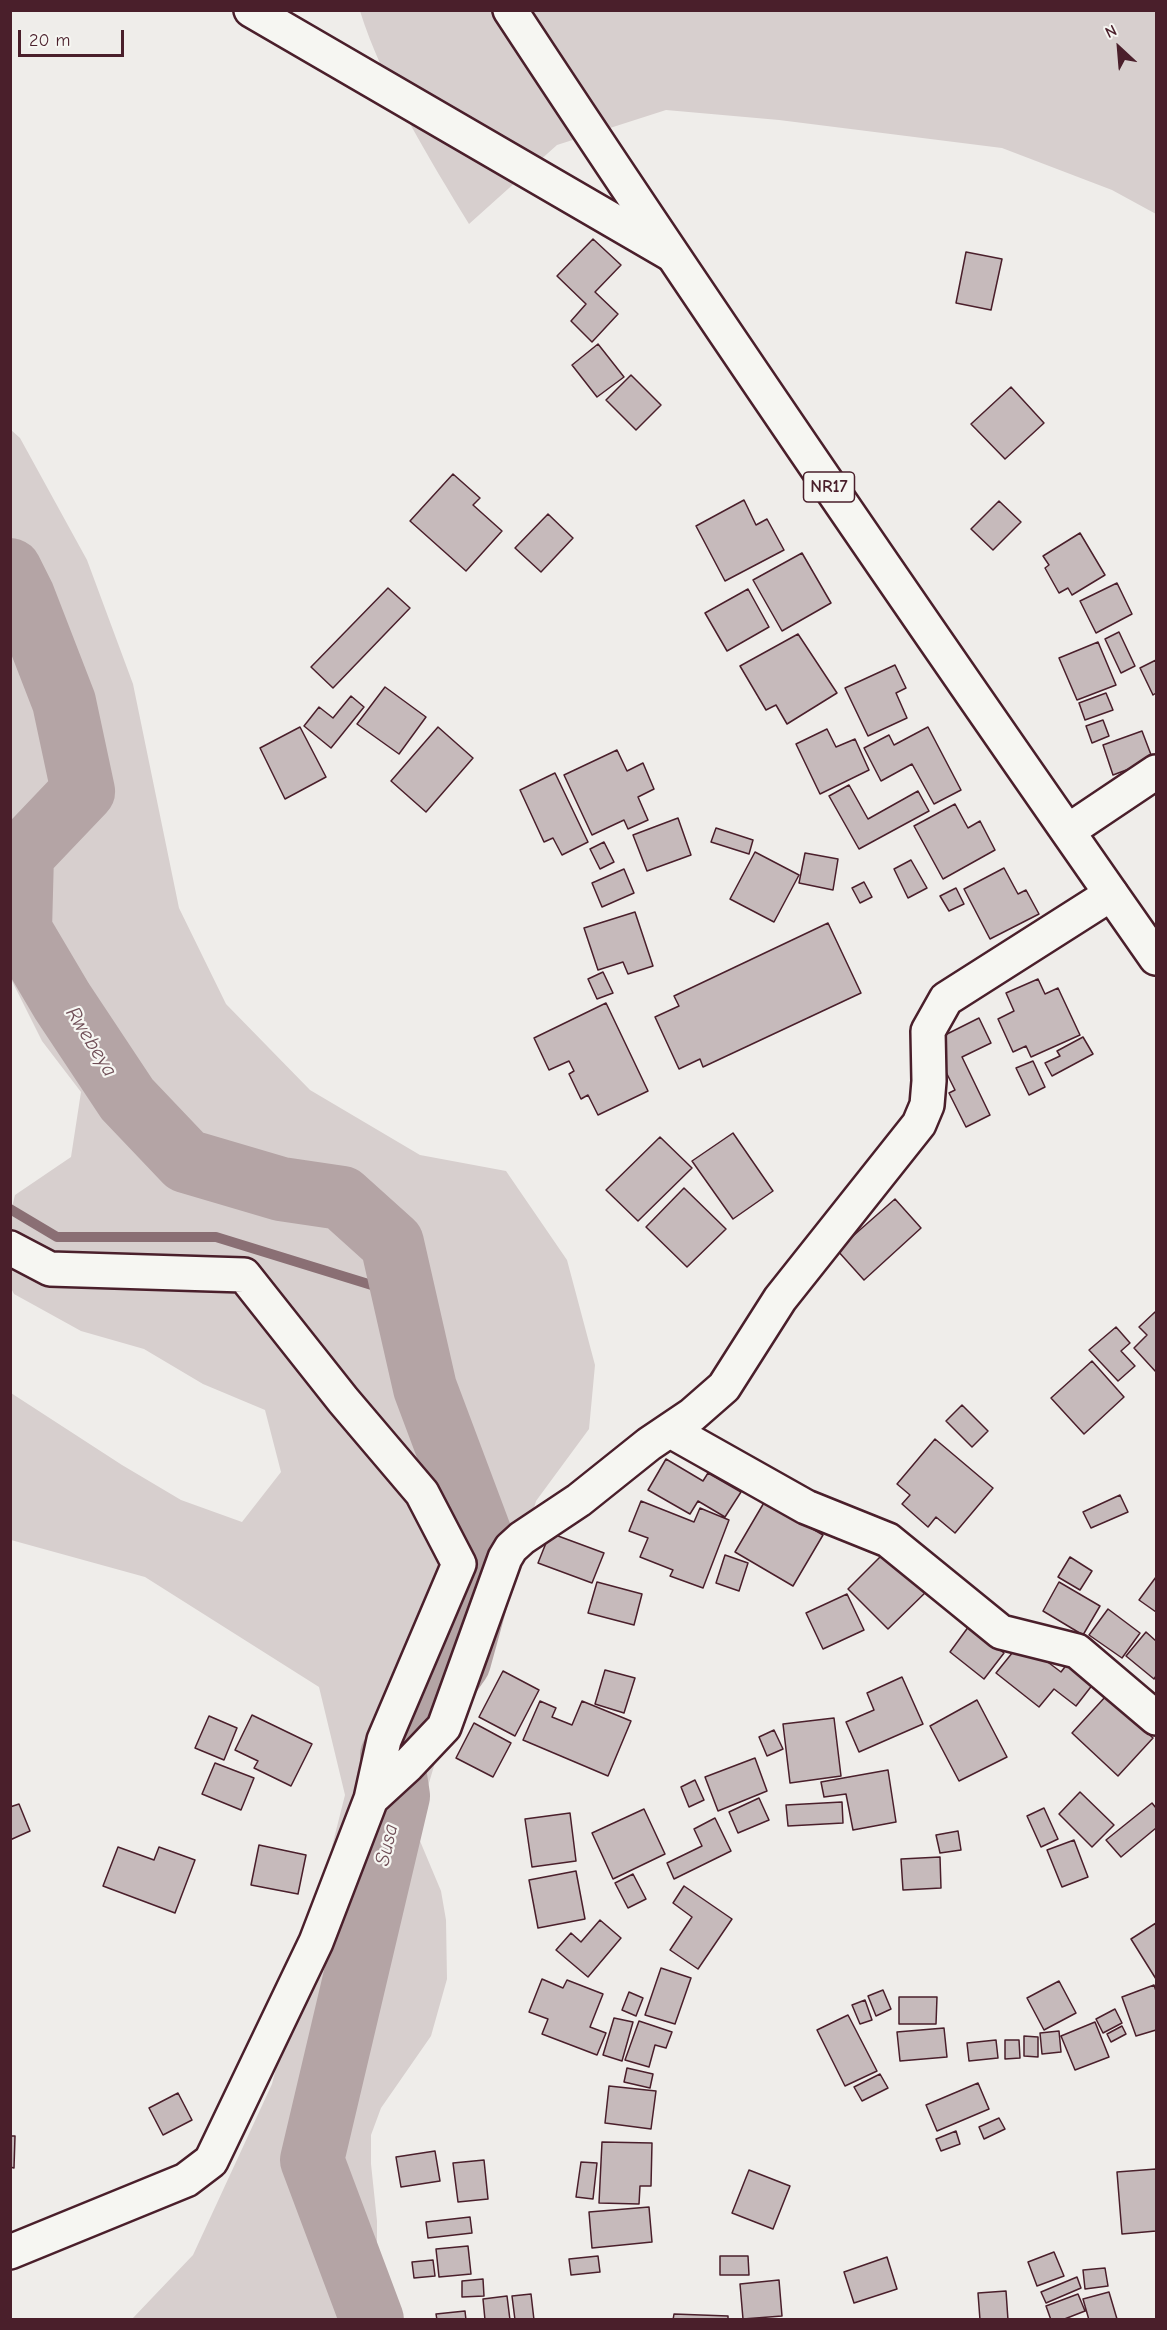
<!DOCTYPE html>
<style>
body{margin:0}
#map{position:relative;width:1167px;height:2330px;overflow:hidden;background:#efedea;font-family:"Comic Neue",sans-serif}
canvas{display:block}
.frame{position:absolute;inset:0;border:12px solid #4a1f2b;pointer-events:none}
.north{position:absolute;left:1089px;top:18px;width:60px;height:60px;-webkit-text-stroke:4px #f6f6f2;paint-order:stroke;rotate:334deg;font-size:16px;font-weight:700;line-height:24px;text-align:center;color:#4a1f2b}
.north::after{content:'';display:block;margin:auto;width:21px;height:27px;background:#4a1f2b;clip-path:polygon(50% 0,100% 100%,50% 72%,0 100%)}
.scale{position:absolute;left:18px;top:30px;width:106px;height:27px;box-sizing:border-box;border:3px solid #4a1f2b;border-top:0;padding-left:8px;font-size:18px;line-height:21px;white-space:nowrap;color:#4a1f2b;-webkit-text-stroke:4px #f6f6f2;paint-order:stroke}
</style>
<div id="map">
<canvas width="1167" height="2330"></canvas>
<div class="frame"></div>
<div class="north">N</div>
<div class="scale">20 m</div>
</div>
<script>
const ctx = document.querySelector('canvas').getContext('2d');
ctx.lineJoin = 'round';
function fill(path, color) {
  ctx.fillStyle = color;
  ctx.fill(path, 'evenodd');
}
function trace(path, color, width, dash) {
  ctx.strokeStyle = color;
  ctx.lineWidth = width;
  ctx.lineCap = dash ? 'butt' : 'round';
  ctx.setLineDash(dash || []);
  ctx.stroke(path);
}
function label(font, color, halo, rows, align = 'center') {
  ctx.font = font + ' "Comic Neue",sans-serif';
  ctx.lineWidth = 4.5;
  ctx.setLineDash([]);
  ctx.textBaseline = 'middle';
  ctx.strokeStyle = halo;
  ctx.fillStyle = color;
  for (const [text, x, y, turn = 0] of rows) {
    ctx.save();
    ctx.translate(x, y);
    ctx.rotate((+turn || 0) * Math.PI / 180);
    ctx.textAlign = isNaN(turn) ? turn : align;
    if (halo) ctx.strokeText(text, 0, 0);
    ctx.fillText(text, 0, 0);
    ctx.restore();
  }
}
fill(new Path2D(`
 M360 11H1156V214L1112 190 1002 148 779 120 666 110 557 145 469 224C429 158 383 84 360 11Z
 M10 429 20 438 87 560 133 684 179 908 226 1004 310 1090 420 1155 506 1171 567 1260 595 1365 589 1429 536 1501 515 1576 437 1756 420 1813V1841L441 1891 446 1920 447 1979 431 2036 381 2108 371 2135V2164L377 2221V2278L391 2319H132L193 2255 272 2084 345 1795 319 1687 145 1577 11 1540V1393L122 1465 181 1500 242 1522 281 1472 265 1410 203 1384 144 1349 81 1331 14 1294 11 1288V1211L15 1195 71 1157 81 1092 42 1041 11 979Z`), '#d7cfce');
trace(new Path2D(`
 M10 1209 57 1237H216L404 1295`), '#8a6f74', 10);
trace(new Path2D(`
 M10 570 23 596 64 702 83 791 22 855 20 930 62 1001 127 1099 186 1161 281 1189 342 1198 392 1243 425 1388 488 1556 459 1661 392 1756 398 1796 312 2160 372 2320`), '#b4a4a5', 64);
const building = new Path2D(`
 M593 239 621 265 595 292 618 314 592 342 571 321 586 304 557 276Z
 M966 252 1002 259 991 310 956 303Z
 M598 344 624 377 597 397 572 365Z
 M631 375 661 405 636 430 606 400Z
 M1011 387 1044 423 1005 459 971 424Z
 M453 474 480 498 473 505 502 531 466 571 410 521Z
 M744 500 756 525 767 519 784 550 725 581 696 526Z
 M999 501 1021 522 993 550 971 529Z
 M548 514 573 538 541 572 515 548Z
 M1080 533 1105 575 1072 595 1068 588 1059 593 1045 568 1049 565 1043 556Z
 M802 553 831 603 782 631 753 580Z
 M1117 583 1132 614 1096 633 1080 601Z
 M388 588 410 608 333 688 311 667Z
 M748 589 769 627 727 651 705 613Z
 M1119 632 1135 666 1121 673 1105 639Z
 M798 634 837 693 787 724 776 705 766 710 740 666Z
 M1098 642 1116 685 1077 700 1059 658Z
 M1156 660V693L1153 695 1140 668Z
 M895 665 906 688 896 693 907 718 868 736 845 688Z
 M385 687 426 717 399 754 357 724Z
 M1106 693 1113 710 1085 720 1079 703Z
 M351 696 364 707 331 748 304 726 319 707 333 718Z
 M1103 720 1109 736 1092 743 1086 726Z
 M300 727 326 777 285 799 260 748Z
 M438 727 473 758 426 812 391 781Z
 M928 727 961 790 934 804 912 764 881 781 864 748 889 735 894 745Z
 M827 729 836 747 855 739 869 770 820 794 796 744Z
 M1142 731 1153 760 1113 775 1103 745Z
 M617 750 627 771 643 763 654 789 638 797 648 820 628 829 624 820 592 835 564 775Z
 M555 773 588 842 562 855 553 838 544 842 520 790Z
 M849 785 868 819 918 791 929 811 859 849 829 796Z
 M955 804 968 828 980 821 995 850 943 879 914 826Z
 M678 818 691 855 647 871 633 835Z
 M716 828 753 840 749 854 711 842Z
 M604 842 614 862 600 869 590 849Z
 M755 852 799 875 774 922 730 899Z
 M805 853 838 859 833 890 799 883Z
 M911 860 927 888 908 898 894 869Z
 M1004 868 1018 894 1026 890 1039 914 990 939 964 889Z
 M624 869 634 893 602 907 592 883Z
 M864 882 872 897 860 903 852 888Z
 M956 888 964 904 949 911 940 896Z
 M635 912 653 966 628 974 623 962 598 970 584 928Z
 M828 923 861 993 703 1067 700 1059 679 1069 655 1017 679 1006 674 996Z
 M603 972 613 993 597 999 588 979Z
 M1038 979 1045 994 1058 988 1080 1035 1031 1057 1026 1046 1013 1052 998 1019 1014 1011 1006 993Z
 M606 1003 648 1091 598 1115 588 1095 581 1099 569 1074 574 1071 569 1061 549 1070 534 1038Z
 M979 1018 991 1043 962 1057 990 1115 966 1127 949 1093 955 1090 931 1042Z
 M1083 1037 1093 1054 1052 1076 1045 1063 1060 1056 1057 1051Z
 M1033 1061 1045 1087 1029 1095 1016 1068Z
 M733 1133 773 1191 733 1219 692 1161Z
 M660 1137 692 1168 638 1221 606 1190Z
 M684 1188 726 1229 687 1267 646 1227Z
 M895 1199 921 1228 864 1280 837 1250Z
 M1155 1312 1156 1314V1372L1134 1348 1147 1335 1139 1327Z
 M1116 1327 1130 1343 1121 1351 1135 1366 1118 1381 1089 1350Z
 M1092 1361 1124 1397 1084 1434 1051 1398Z
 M962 1405 988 1431 972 1447 946 1421Z
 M935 1439 993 1488 955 1533 936 1517 928 1527 902 1504 910 1495 897 1484Z
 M666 1459 703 1481 708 1473 741 1492 725 1517 698 1501 690 1514 648 1490Z
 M1120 1495 1128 1512 1091 1528 1083 1512Z
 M641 1501 694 1522 700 1508 729 1520 703 1588 670 1576 673 1570 640 1557 648 1538 629 1531Z
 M765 1501 823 1535 793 1586 735 1552Z
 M550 1533 604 1553 592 1583 538 1563Z
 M889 1548 929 1589 888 1629 848 1589Z
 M725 1555 748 1563 739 1591 716 1583Z
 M1070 1557 1092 1571 1080 1590 1058 1577Z
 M1156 1577V1612L1139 1600Z
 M597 1582 642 1594 634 1625 588 1613Z
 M1059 1582 1100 1606 1083 1635 1043 1611Z
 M847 1594 864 1630 823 1649 806 1613Z
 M1108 1609 1140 1633 1122 1658 1089 1635Z
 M969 1626 1004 1653 984 1679 950 1652Z
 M1146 1632 1156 1641V1676L1154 1679 1126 1656Z
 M1021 1642 1061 1672 1071 1659 1097 1679 1076 1706 1054 1689 1039 1707 996 1673Z
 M605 1670 635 1678 624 1713 595 1704Z
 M503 1671 539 1690 515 1736 479 1717Z
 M902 1677 923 1724 859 1752 846 1722 874 1710 867 1693Z
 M1106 1696 1153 1738 1118 1776 1072 1733Z
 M977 1700 1007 1757 959 1781 930 1726Z
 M540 1701 556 1708 552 1717 572 1725 582 1701 631 1721 608 1776 523 1740Z
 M252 1715 312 1744 291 1786 254 1768 258 1761 235 1750Z
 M209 1716 237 1728 224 1760 195 1748Z
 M834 1718 841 1776 790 1783 783 1724Z
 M474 1723 511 1743 493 1777 456 1758Z
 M774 1730 783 1749 767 1756 759 1737Z
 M755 1758 767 1791 718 1811 705 1777Z
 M215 1763 254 1778 241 1810 202 1794Z
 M888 1770 896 1822 853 1830 846 1794 824 1797 821 1782Z
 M695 1780 704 1800 689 1807 681 1787Z
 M1080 1792 1114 1825 1092 1847 1059 1814Z
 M759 1798 769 1820 738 1833 729 1812Z
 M842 1802 843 1823 788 1826 786 1805Z
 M1152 1803 1156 1808V1828L1121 1857 1106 1840Z
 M19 1804 30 1831 10 1840V1807Z
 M1044 1808 1058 1839 1041 1847 1027 1816Z
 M644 1809 665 1854 613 1879 592 1833Z
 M570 1813 576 1861 532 1867 525 1819Z
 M715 1818 731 1851 674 1879 667 1863 702 1846 694 1829Z
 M958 1831 961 1850 940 1853 936 1835Z
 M1074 1840 1088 1877 1062 1887 1047 1850Z
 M259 1845 306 1855 298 1894 251 1885Z
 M118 1847 154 1860 159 1847 195 1860 175 1913 103 1886Z
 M940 1857 941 1888 903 1890 901 1859Z
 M576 1871 585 1919 538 1928 529 1880Z
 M633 1874 646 1899 628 1908 615 1883Z
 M684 1886 732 1919 698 1969 670 1950 692 1917 673 1903Z
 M600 1920 621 1938 588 1977 556 1950 571 1933 581 1942Z
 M1156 1923V1979L1131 1939Z
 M661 1968 691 1978 675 2024 645 2015Z
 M542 1979 563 1988 567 1980 603 1994 590 2027 606 2033 597 2055 542 2034 548 2019 529 2012Z
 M1059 1981 1076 2013 1044 2030 1027 1998Z
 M1154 1985 1156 1991V2030L1136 2036 1122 1997Z
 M883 1990 891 2009 876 2016 868 1996Z
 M629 1992 643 1998 636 2016 622 2010Z
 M899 1997H937L936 2024H899Z
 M865 2000 872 2020 860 2024 852 2005Z
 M1115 2009 1122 2023 1103 2033 1096 2019Z
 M848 2015 877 2071 845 2086 817 2030Z
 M614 2018 633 2022 622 2061 603 2055Z
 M639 2021 672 2032 666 2048 655 2045 649 2067 625 2060Z
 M1095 2022 1109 2057 1075 2070 1061 2036Z
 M1122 2026 1126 2034 1111 2042 1107 2034Z
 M944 2028 947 2057 900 2061 897 2032Z
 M1059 2031 1061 2052 1042 2054 1040 2033Z
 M1024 2036 1038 2037V2057L1024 2056Z
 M996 2040 998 2058 969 2061 967 2043Z
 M1005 2040H1019L1020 2058 1005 2059Z
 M627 2068 653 2074 650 2088 624 2082Z
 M880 2074 888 2088 862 2101 854 2087Z
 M978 2083 989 2109 937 2131 926 2105Z
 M609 2086 656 2091 651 2129 605 2123Z
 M178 2093 192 2120 163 2135 149 2108Z
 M999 2118 1005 2129 984 2139 979 2127Z
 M956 2131 960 2144 941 2151 936 2139Z
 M10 2136H15L14 2168 10 2167Z
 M602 2142 652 2143 651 2186H640L639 2204 599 2203Z
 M435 2151 440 2181 401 2187 396 2157Z
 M484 2160 488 2199 458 2202 453 2163Z
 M581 2162 597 2163 593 2199 576 2197Z
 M1156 2169V2231L1122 2234 1117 2172Z
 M749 2170 790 2186 773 2229 732 2213Z
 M649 2207 652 2242 592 2248 589 2212Z
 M470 2217 472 2233 428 2238 426 2222Z
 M468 2246 471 2274 439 2277 436 2249Z
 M1054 2252 1064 2276 1037 2286 1028 2262Z
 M598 2256 600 2272 571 2275 569 2259Z
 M720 2256H748L749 2275H720Z
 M887 2257 897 2289 854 2303 844 2272Z
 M433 2260 435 2276 414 2278 412 2262Z
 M1105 2268 1108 2286 1085 2289 1083 2270Z
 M1077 2277 1081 2288 1046 2303 1041 2292Z
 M483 2279 484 2296 462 2297V2281Z
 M779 2280 782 2316 743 2319 740 2284Z
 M1006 2291 1008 2320H980L978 2293Z
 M1109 2292 1117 2319 1089 2320 1083 2299Z
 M531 2294 534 2320H515L512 2296Z
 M1078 2294 1085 2311 1062 2320H1051L1046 2306Z
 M507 2296 510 2320H485L483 2299Z
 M465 2311 466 2320H437L436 2314Z
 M674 2314 728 2316V2320H673Z`);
fill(building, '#c6babb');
trace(building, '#4a1f2b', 1.5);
const minor = new Path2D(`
 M251 10 669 253
 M1068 831 1156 772
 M10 1248 50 1269 244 1275 343 1400 422 1493 459 1564 384 1740 371 1799 316 1942 211 2161 186 2180 10 2252
 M671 1431 806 1507 888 1540 1001 1632 1077 1651 1156 1718
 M371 1799 408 1765 444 1727 505 1558 511 1548 522 1538 579 1500 649 1444 692 1415 724 1387 780 1299 919 1124 927 1105 929 1081 928 1031 946 999 1111 894`);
const major = new Path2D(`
 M510 10C720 330 937 645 1156 958`);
trace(minor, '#4a1f2b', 38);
trace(major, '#4a1f2b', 38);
trace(minor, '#f6f6f2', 33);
trace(major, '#f6f6f2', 33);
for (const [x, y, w] of [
 [829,487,51]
]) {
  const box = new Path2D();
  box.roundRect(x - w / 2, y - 15, w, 30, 4.5);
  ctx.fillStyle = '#f6f6f2';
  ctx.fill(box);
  trace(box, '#4a1f2b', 1.5);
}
label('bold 18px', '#4a1f2b', null, [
 ["NR17",829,487]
]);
label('italic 21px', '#6f4e56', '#f6f6f2', [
 ["Rwebeya",91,1042,58],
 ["Susa",387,1845,-77]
]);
</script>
